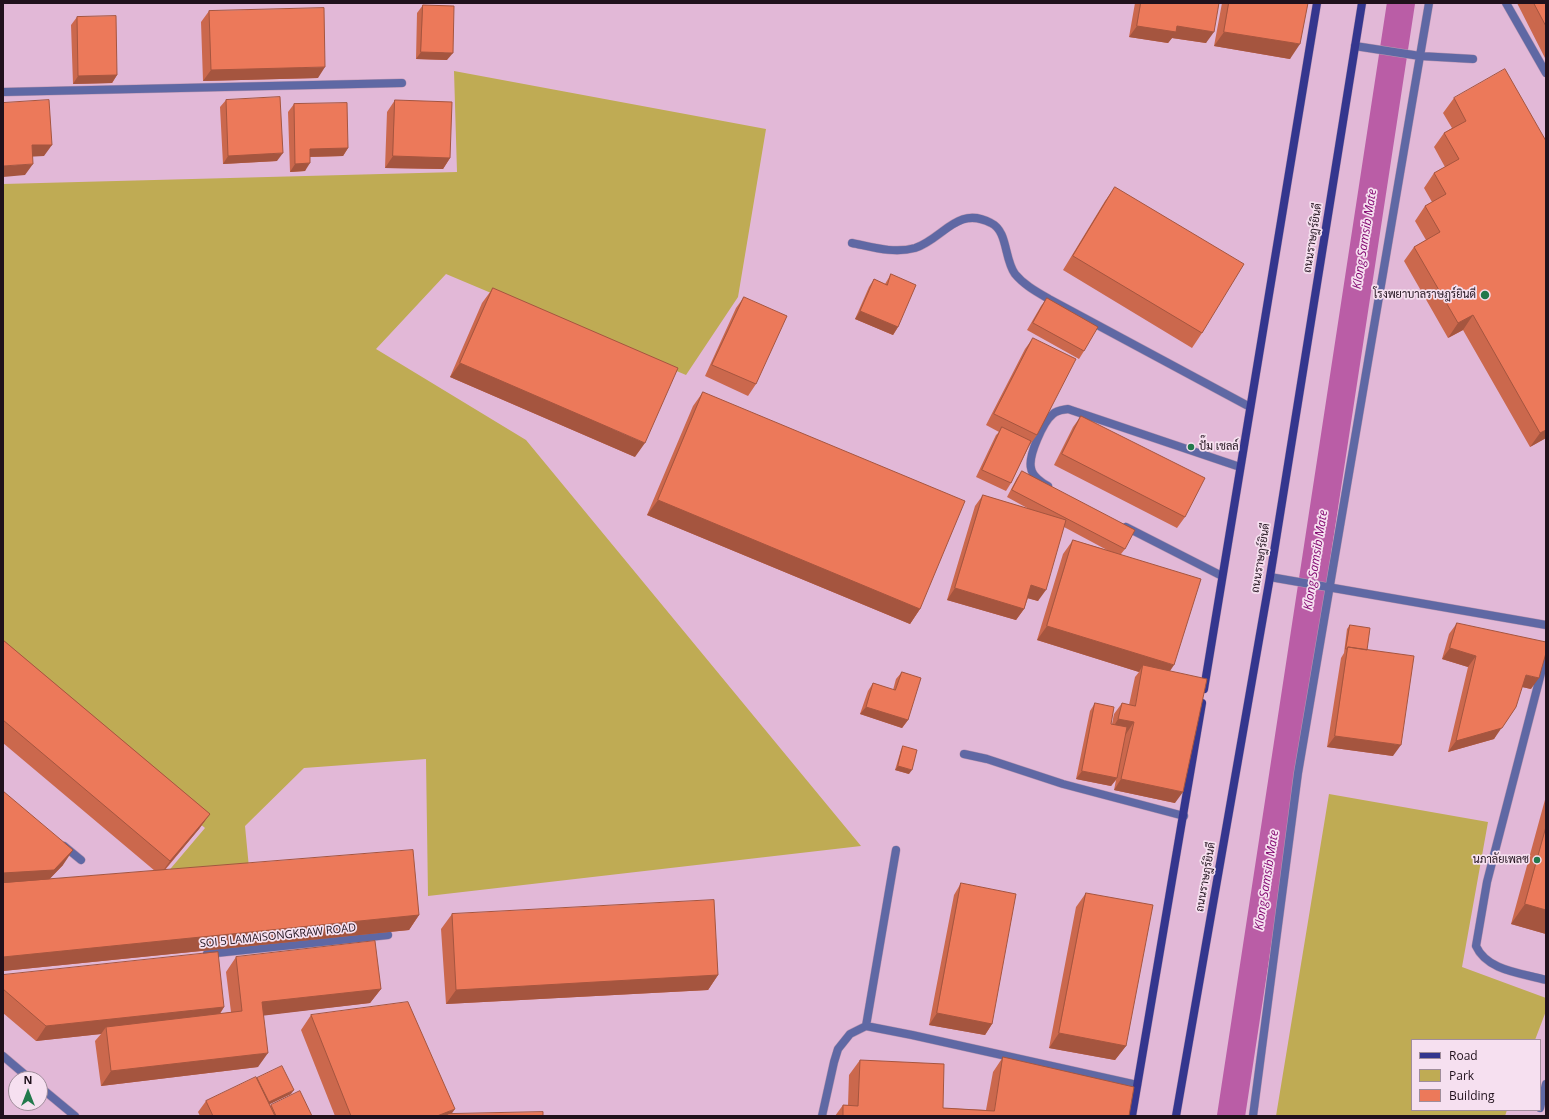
<!DOCTYPE html>
<meta charset="utf-8">
<style>
body{margin:0}
#map{position:relative;width:1549px;height:1119px;overflow:hidden;background:#e2b8d7;font-family:"Open Sans",sans-serif}
canvas{display:block}
.frame{position:absolute;inset:0;border:4px solid #20111c;pointer-events:none}
.legend{position:absolute;left:1411px;top:1039px;width:130px;height:72px;box-sizing:border-box;background:#f6e0f0;border:1px solid #a08d9b;margin:0;padding:5px 7px;list-style:none;font-size:12px;color:#20111c}
.legend li{display:flex;align-items:center;gap:8px;height:20px}
.legend b{width:20px;border:1px solid #a08d9b}
.north{position:absolute;left:8px;top:1071px;width:40px;height:40px;box-sizing:border-box;background:#f6e0f0;border:1px solid #a08d9b;border-radius:50%;rotate:0deg;font-size:11px;font-weight:700;line-height:16px;text-align:center;color:#20111c}
.north::after{content:'';display:block;margin:auto;width:14px;height:18px;background:#22794c;clip-path:polygon(50% 0,100% 100%,50% 72%,0 100%)}
</style>
<div id="map">
<canvas width="1549" height="1119"></canvas>
<div class="frame"></div>
<ul class="legend">
<li><b style="height:5px;background:#34368e"></b>Road</li>
<li><b style="height:11px;background:#bfab54"></b>Park</li>
<li><b style="height:11px;background:#ec795a"></b>Building</li>
</ul>
<div class="north">N</div>
</div>
<script>
const ctx = document.querySelector('canvas').getContext('2d');
ctx.lineJoin = 'round';
function fill(path, color) {
  ctx.fillStyle = color;
  ctx.fill(path, 'evenodd');
}
function trace(path, color, width, dash) {
  ctx.strokeStyle = color;
  ctx.lineWidth = width;
  ctx.lineCap = dash ? 'butt' : 'round';
  ctx.setLineDash(dash || []);
  ctx.stroke(path);
}
function label(font, color, halo, rows, align = 'center') {
  ctx.font = font + ' "Open Sans",Sarabun,sans-serif';
  ctx.lineWidth = 3.5;
  ctx.setLineDash([]);
  ctx.textBaseline = 'middle';
  ctx.strokeStyle = halo;
  ctx.fillStyle = color;
  for (const [text, x, y, turn = 0] of rows) {
    ctx.save();
    ctx.translate(x, y);
    ctx.rotate((+turn || 0) * Math.PI / 180);
    ctx.textAlign = isNaN(turn) ? turn : align;
    if (halo) ctx.strokeText(text, 0, 0);
    ctx.fillText(text, 0, 0);
    ctx.restore();
  }
}
fill(new Path2D(`
 M454 71 766 129 738 297 686 375 446 274 376 349 526 440 861 846 428 896 426 759 304 768 245 826 249 868 166 874 205 828 3 657V184L457 172Z
 M1329 794 1488 822 1462 967 1546 998V1011L1535 1040H1412V1110H1507L1505 1116H1276Z`), '#bfab54');
trace(new Path2D(`
 M1231 1116 1401 3`), '#ba5da6', 28);
const lane = new Path2D(`
 M1355 46 1420 56 1473 59
 M852 243C872 247 894 254 915 248 943 239 957 205 991 223 1008 231 1004 259 1015 274 1024 285 1037 292 1049 299L1250 407
 M1048 486C1042 483 1032 476 1031 468 1028 456 1043 422 1053 414 1057 410 1063 410 1068 409L1240 467
 M1126 527 1222 576
 M964 754 987 759 1063 784 1184 816
 M866 1026 896 850
 M1540 1108 1546 1084
 M822 1116 834 1062 838 1049 850 1034 866 1026 912 1035 1137 1085
 M1253 1116 1298 773 1429 3`);
const street = new Path2D(`
 M1506 3 1546 73
 M3 92 402 83
 M1270 577 1546 625
 M1546 654 1487 882 1476 946C1487 971 1522 973 1546 980
 M64 846 81 860
 M207 954 388 935
 M3 1056 30 1079
 M40 1087 75 1116`);
const secondary = new Path2D(`
 M1204 689 1317 3
 M1132 1116 1202 703
 M1176 1116 1270 577 1362 3`);
trace(lane, '#bb97b2', 9);
trace(street, '#bb97b2', 9);
trace(secondary, '#bb97b2', 9);
trace(lane, '#5f68a4', 8);
trace(street, '#5f68a4', 8);
trace(secondary, '#34368e', 8);
fill(new Path2D(`
 M1135 3H1219L1206 43 1172 38 1168 43 1129 37Z
 M1222 3H1308L1290 59 1214 46Z
 M1517 3H1546V60Z
 M423 5 447 60 416 59 417 13Z
 M209 11 318 78 203 81 201 22Z
 M77 17 117 75 112 83 73 84 71 25Z
 M1454 98 1546 141V438L1530 447 1463 330 1448 338 1404 261 1414 247 1426 240 1415 221 1425 206 1432 202 1424 188 1434 173 1445 167 1434 147 1444 133 1452 128 1443 113Z
 M226 100 277 161 223 164 220 107Z
 M395 100 450 158 443 169 385 168 387 112Z
 M294 104 348 148 343 156 310 157 305 171 290 172 288 112Z
 M1115 187 1202 333 1192 348 1063 270 1105 201Z
 M891 274 898 327 893 335 855 319 869 287 874 279 885 284Z
 M493 288 635 457 450 377 482 303Z
 M744 297 756 384 748 396 705 376 736 308Z
 M1047 298 1084 351 1079 359 1027 330 1041 306Z
 M1033 338 1037 435 1029 446 1011 483 1006 491 976 477 996 435 999 432 986 425 1025 349Z
 M703 392 920 609 910 624 647 515 693 406Z
 M1081 416 1185 517 1177 528 1054 465 1073 427Z
 M1022 471 1125 549 1121 554 1170 671 1175 803 1114 790 1116 780 1111 786 1076 779 1090 711 1095 703 1111 724H1112L1114 714 1122 703 1129 705 1135 677 1139 672 1037 640 1063 554 1073 540 1107 550 1064 527 1038 601 1028 598 1024 609 1016 620 947 600 975 506 983 495 1029 509 1007 497 1017 478Z
 M1457 623 1531 689 1522 687 1494 739 1448 752 1468 667 1442 659 1449 634Z
 M1350 625 1367 650 1393 756 1327 747 1341 658 1344 653 1347 629Z
 M3 640 210 814 199 829 165 870 419 915 409 930 3 971V791L63 865 49 879 155 871 3 743Z
 M902 672 908 720 902 728 860 714 868 691 873 683 893 690 896 679Z
 M903 746 909 774 895 770 901 750Z
 M1546 796V934L1511 924Z
 M961 883 992 1024 985 1035 929 1025 954 895Z
 M1086 893 1126 1046 1115 1060 1049 1048 1076 907Z
 M452 914 718 975 708 990 446 1004 441 929Z
 M236 957 381 989 370 1003 264 1015 258 1067 101 1086 95 1041 101 1034 36 1041 3 1013V975L224 1007 220 1014 231 1012 226 972Z
 M311 1015 452 1114 543 1116H335L301 1030Z
 M1003 1057 1129 1116H835L843 1105H848L849 1075 860 1060 943 1108 986 1110 993 1072Z
 M256 1078 291 1094 269 1104 270 1106 271 1105 312 1116H200L198 1112 206 1101Z`), '#cb684d');
fill(new Path2D(`
 M1137 26H1177L1214 32 1206 43 1172 38 1168 43 1129 37Z
 M1224 32 1300 44 1290 59 1214 46Z
 M421 52 453 53 447 60 416 59Z
 M325 67 318 78 203 81 211 70Z
 M117 75 112 83 73 84 78 76Z
 M32 145H52L44 156 25 157Z
 M348 148 343 156 304 157 310 149Z
 M283 153 277 161 223 164 228 156Z
 M393 156 450 158 443 169 385 168Z
 M310 163 305 171 290 172 295 164Z
 M33 164 25 175 3 177V166Z
 M860 311 898 327 893 335 855 319Z
 M1473 315 1463 330 1448 338 1458 323Z
 M460 363 645 443 635 457 450 377Z
 M1546 430V438L1530 447 1540 433Z
 M658 500 920 609 910 624 647 515Z
 M1031 585 1046 590 1038 601 1023 597Z
 M955 588 1024 609 1016 620 947 600Z
 M1047 626 1174 665 1164 680 1143 665 1139 672 1037 640Z
 M1450 648 1476 656 1468 667 1442 659Z
 M1526 675 1539 678 1531 689 1518 686Z
 M866 707 908 720 902 728 860 714Z
 M1516 707 1494 739 1448 752 1456 741Z
 M1118 719 1134 722 1126 734 1111 731Z
 M1335 736 1401 745 1393 756 1327 747Z
 M898 766 912 770 909 774 895 770Z
 M1082 771 1117 778 1111 786 1076 779Z
 M1121 779 1183 792 1175 803 1114 790Z
 M210 814 199 829 160 875 170 861Z
 M73 850 63 865 44 885 3 887V873Z
 M1525 904 1546 910V934L1511 924Z
 M419 915 409 930 3 971V957Z
 M718 975 708 990 446 1004 456 990Z
 M381 989 370 1003 252 1017 262 1002Z
 M224 1007 214 1022 106 1027 101 1034 36 1041 46 1026Z
 M937 1013 992 1024 985 1035 929 1025Z
 M1059 1033 1126 1046 1115 1060 1049 1048Z
 M268 1053 258 1067 101 1086 111 1071Z
 M294 1090 291 1094 266 1106 269 1102Z
 M455 1109 450 1116 448 1114 447 1116H437Z`), '#a5553f');
const building = new Path2D(`
 M1141 3H1219L1214 32 1177 26 1176 32 1137 26Z
 M1229 3H1308L1300 44 1224 32Z
 M1534 3H1546V26Z
 M423 5 454 6 453 53 421 52Z
 M324 8 325 67 211 70 209 11Z
 M116 16 117 75 78 76 77 17Z
 M1505 69 1546 141V430L1540 433 1473 315 1458 323 1414 247 1440 232 1425 206 1446 194 1434 173 1459 159 1444 133 1466 121 1454 98Z
 M280 97 283 153 228 156 226 100Z
 M49 100 52 145H32L33 164 3 166V103Z
 M395 100 452 102 450 158 393 156Z
 M347 103 348 148 310 149V163L295 164 294 104Z
 M1115 187 1244 264 1202 333 1073 256Z
 M891 274 916 285 898 327 860 311 874 279 887 285Z
 M493 288 678 368 645 443 460 363Z
 M744 297 787 316 756 384 712 365Z
 M1047 298 1098 327 1084 351 1033 323Z
 M1033 338 1076 359 1037 435 994 414Z
 M703 392 965 501 920 609 658 500Z
 M1081 416 1205 478 1185 517 1062 454Z
 M1002 427 1031 441 1011 483 982 470Z
 M1022 471 1135 530 1125 549 1012 490Z
 M983 495 1066 520 1046 590 1031 585 1024 609 955 588Z
 M1073 540 1201 579 1174 665 1047 626Z
 M1457 623 1546 642V653L1539 678 1526 675 1516 707 1502 728 1456 741 1476 656 1450 648Z
 M1350 625 1370 628 1367 650 1348 647 1347 649H1346Z
 M3 640 210 814 170 861 3 720Z
 M1348 647 1414 656 1401 745 1335 736Z
 M1143 665 1207 679 1183 792 1121 779 1134 722 1118 719 1122 703 1135 706Z
 M902 672 921 678 908 720 866 707 873 683 895 690Z
 M1095 703 1114 707 1111 724 1127 727 1117 778 1082 771Z
 M903 746 917 750 912 770 898 766Z
 M3 791 73 850 54 870 3 873Z
 M1546 827V910L1525 904Z
 M413 850 419 915 3 957V883Z
 M961 883 1016 894 992 1024 937 1013Z
 M1086 893 1153 905 1126 1046 1059 1033Z
 M714 900 718 975 456 990 452 914Z
 M375 941 381 989 262 1002 268 1053 111 1071 106 1027 242 1011 236 957Z
 M218 952 224 1007 46 1026 3 989V975Z
 M408 1002 455 1109 437 1116H351L311 1015Z
 M1003 1057 1134 1087 1129 1116H843V1105L858 1106 860 1060 944 1064 943 1108 994 1111Z
 M282 1066 294 1090 269 1102 257 1078Z
 M256 1077 275 1116H213L206 1101Z
 M300 1091 312 1116H276L271 1105Z
 M543 1112V1116H447L448 1114Z`);
fill(building, '#ec795a');
trace(building, '#a5553f', 1);
for (const [x, y, r, color] of [
 [1485,295,5,"#22794c"],
 [1191,447,4,"#22794c"],
 [1537,860,4,"#22794c"]
]) {
  const dot = new Path2D();
  dot.arc(x, y, r, 0, 2 * Math.PI);
  ctx.fillStyle = color;
  ctx.fill(dot);
  trace(dot, '#f6e0f0', 1.5);
}
label('11px', '#20111c', '#f6e0f0', [
 ["ถนนราษฎร์ยินดี",1313,238,-81],
 ["ถนนราษฎร์ยินดี",1261,558,-81],
 ["ถนนราษฎร์ยินดี",1206,877,-80],
 ["SOI 5 LAMAISONGKRAW ROAD",278,936,-6]
]);
label('11px', '#20111c', '#f6e0f0', [
 ["โรงพยาบาลราษฎร์ยินดี",1476,295],
 ["ปั๊ม เชลล์",1199,447,"left"],
 ["นภาลัยเพลซ",1529,860]
], 'right');
label('italic 12px', '#7e006c', '#f6e0f0', [
 ["Klong Samsib Mate",1365,239,-81],
 ["Klong Samsib Mate",1316,560,-81],
 ["Klong Samsib Mate",1267,880,-81]
]);
</script>
